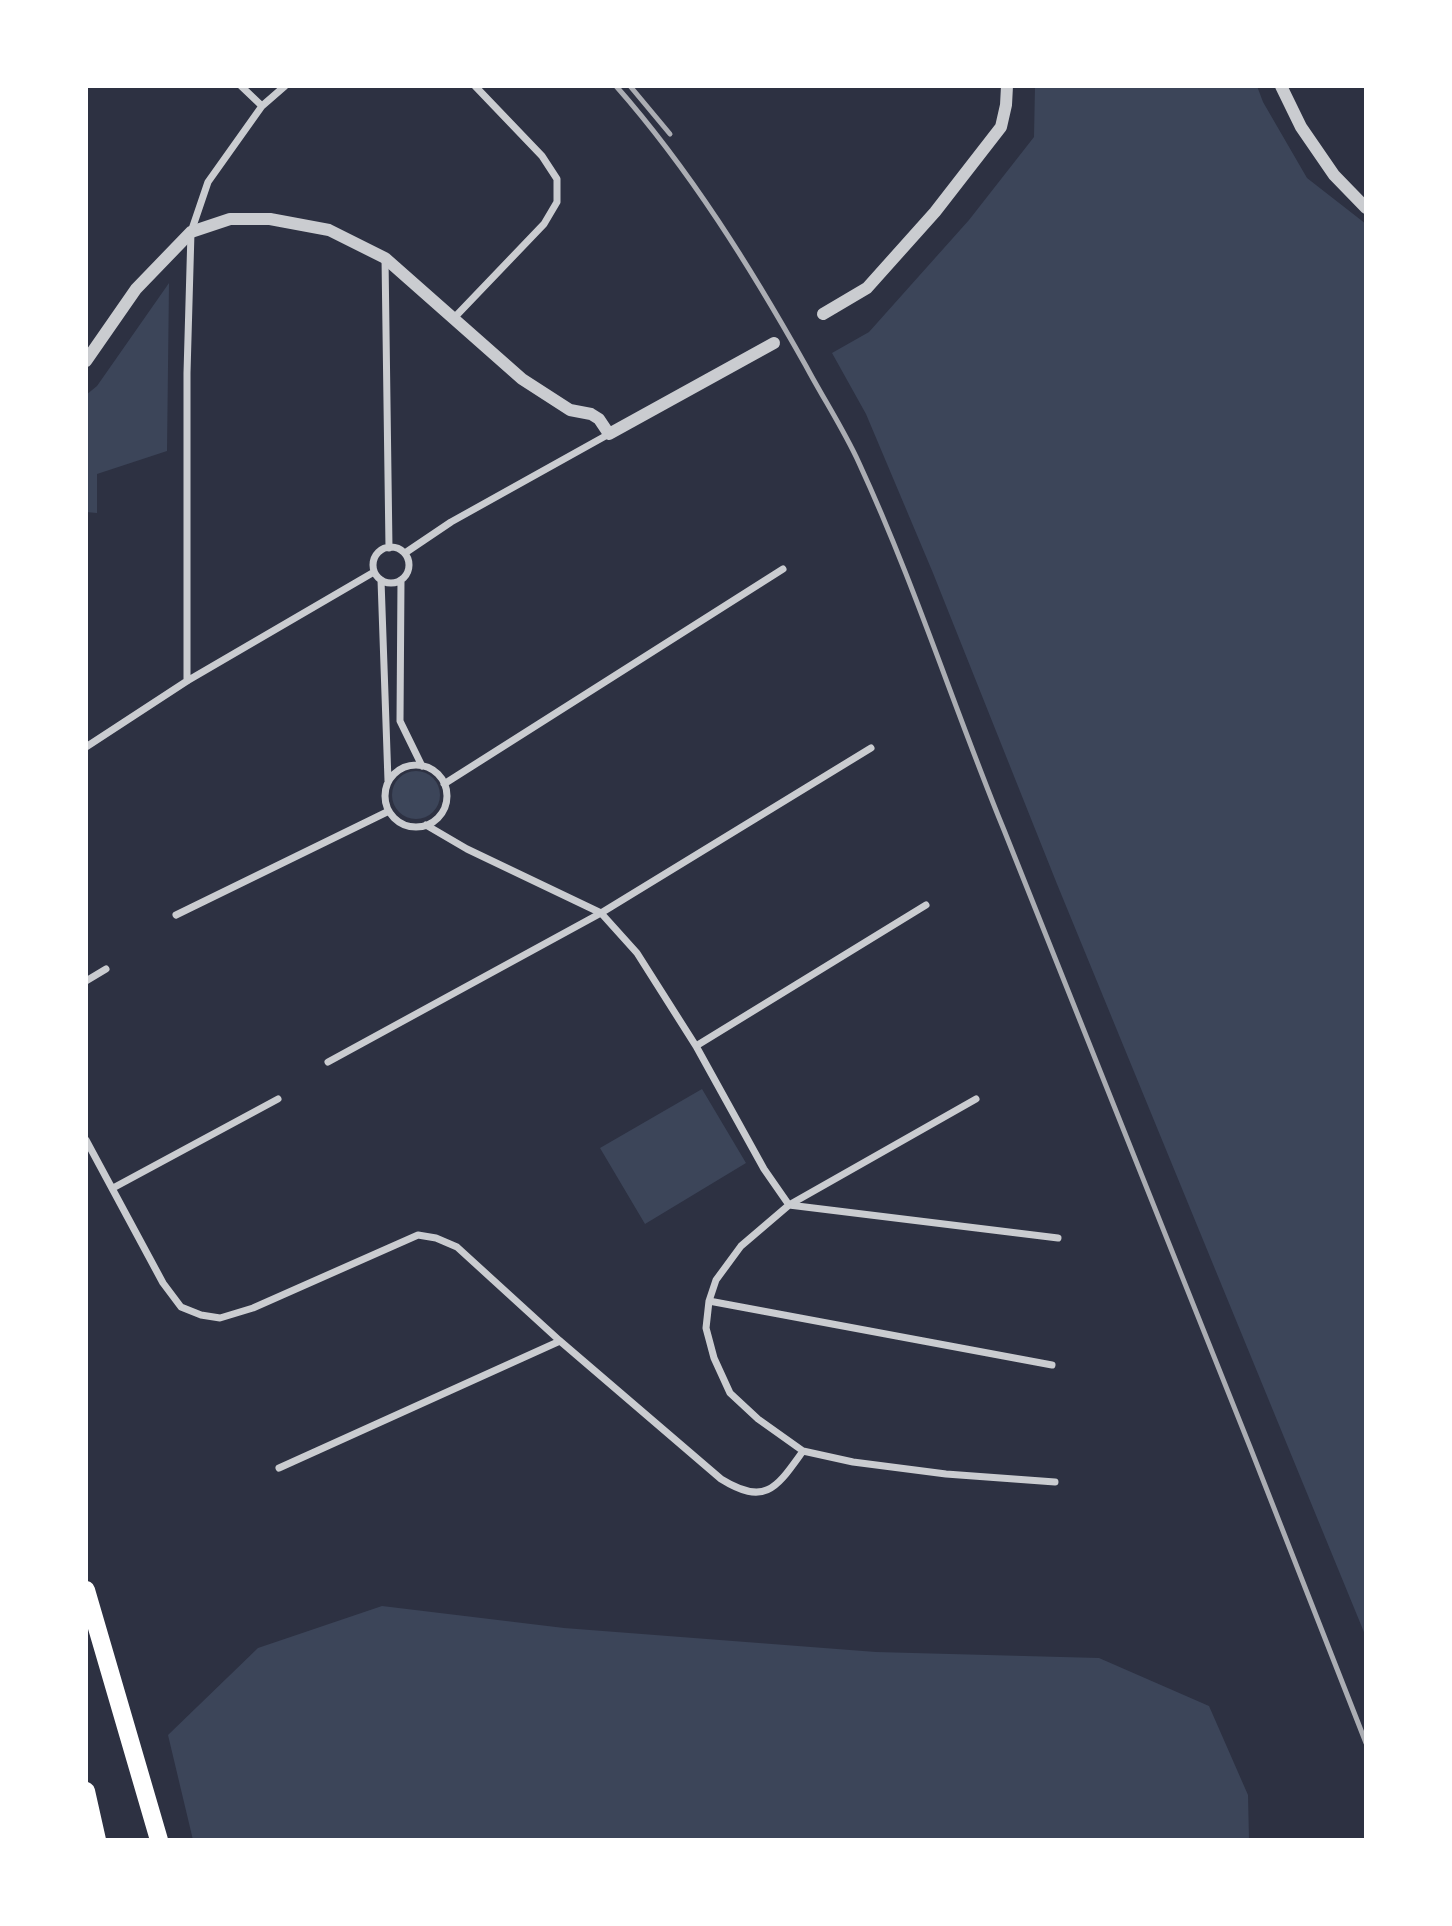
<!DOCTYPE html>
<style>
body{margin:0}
#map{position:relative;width:1452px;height:1926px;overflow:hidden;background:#2d3142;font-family:"IBM Plex Sans",sans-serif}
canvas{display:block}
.frame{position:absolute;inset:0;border:88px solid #fff;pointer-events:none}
</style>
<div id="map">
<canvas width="1452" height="1926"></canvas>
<div class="frame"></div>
</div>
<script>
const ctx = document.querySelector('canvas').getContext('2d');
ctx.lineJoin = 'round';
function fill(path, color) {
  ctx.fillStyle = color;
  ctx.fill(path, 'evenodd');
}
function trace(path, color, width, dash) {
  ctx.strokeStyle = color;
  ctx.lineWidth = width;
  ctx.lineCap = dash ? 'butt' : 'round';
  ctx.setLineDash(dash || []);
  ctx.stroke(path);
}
fill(new Path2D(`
 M1035 86H1257L1263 102 1307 178 1366 224V1637L1057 884 933 573 866 414 832 353 869 332 969 220 1034 137Z
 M169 283 167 451 97 474V513L86 512V395L97 386Z
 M392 795a24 24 0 1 1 48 0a24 24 0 1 1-48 0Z
 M702 1089 746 1163 645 1224 600 1148Z
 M382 1606 564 1628 876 1652 1099 1658 1209 1706 1248 1795 1249 1840H193L168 1735 258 1648Z`), '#3c4559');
trace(new Path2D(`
 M241 86 262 106
 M385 258 389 548
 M454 318 544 224 557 202V179L542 156 475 86
 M373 565a18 18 0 1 1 36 0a18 18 0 1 1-36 0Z
 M405 553 451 522 609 434
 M381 580 388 781
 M401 580 400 721 422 766
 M187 681V373L191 232 208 182 262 106 285 86
 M86 747 187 681 374 572
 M385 796a31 31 0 1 1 62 0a31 31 0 1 1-62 0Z
 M444 784 783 569
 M426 825 467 849 601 913 637 953 696 1046 764 1169 789 1205 1058 1238
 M176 915 389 811
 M86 981 106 969
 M696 1046 926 905
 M328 1062 601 913 871 748
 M976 1099 789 1205 741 1246 716 1280 709 1301 706 1328 714 1358 730 1393 758 1419 803 1451 853 1462 946 1474 1055 1482
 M86 1140 163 1283 181 1307 201 1315 220 1318 253 1308 418 1235 436 1238 457 1247 560 1341 721 1479C766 1507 777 1487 803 1451
 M113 1188 278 1099
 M709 1301 1052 1365
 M279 1468 560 1341`), '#caccd0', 7);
trace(new Path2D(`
 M1281 86 1301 127 1334 175 1366 208
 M823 314 867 288 935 212 1001 127 1006 105 1007 86
 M86 361 136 289 191 232 230 219H270L329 230 385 258 522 379 570 410 591 414 599 419 609 434 774 343`), '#caccd0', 12);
trace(new Path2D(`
 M86 1590 159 1840
 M86 1791 97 1840`), '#fff', 18);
trace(new Path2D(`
 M616 86C690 170 751 268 806 366 823 398 844 430 859 463 914 582 954 708 1004 830 1127 1133 1247 1438 1366 1743
 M630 86 670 134`), '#abadb3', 5);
</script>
